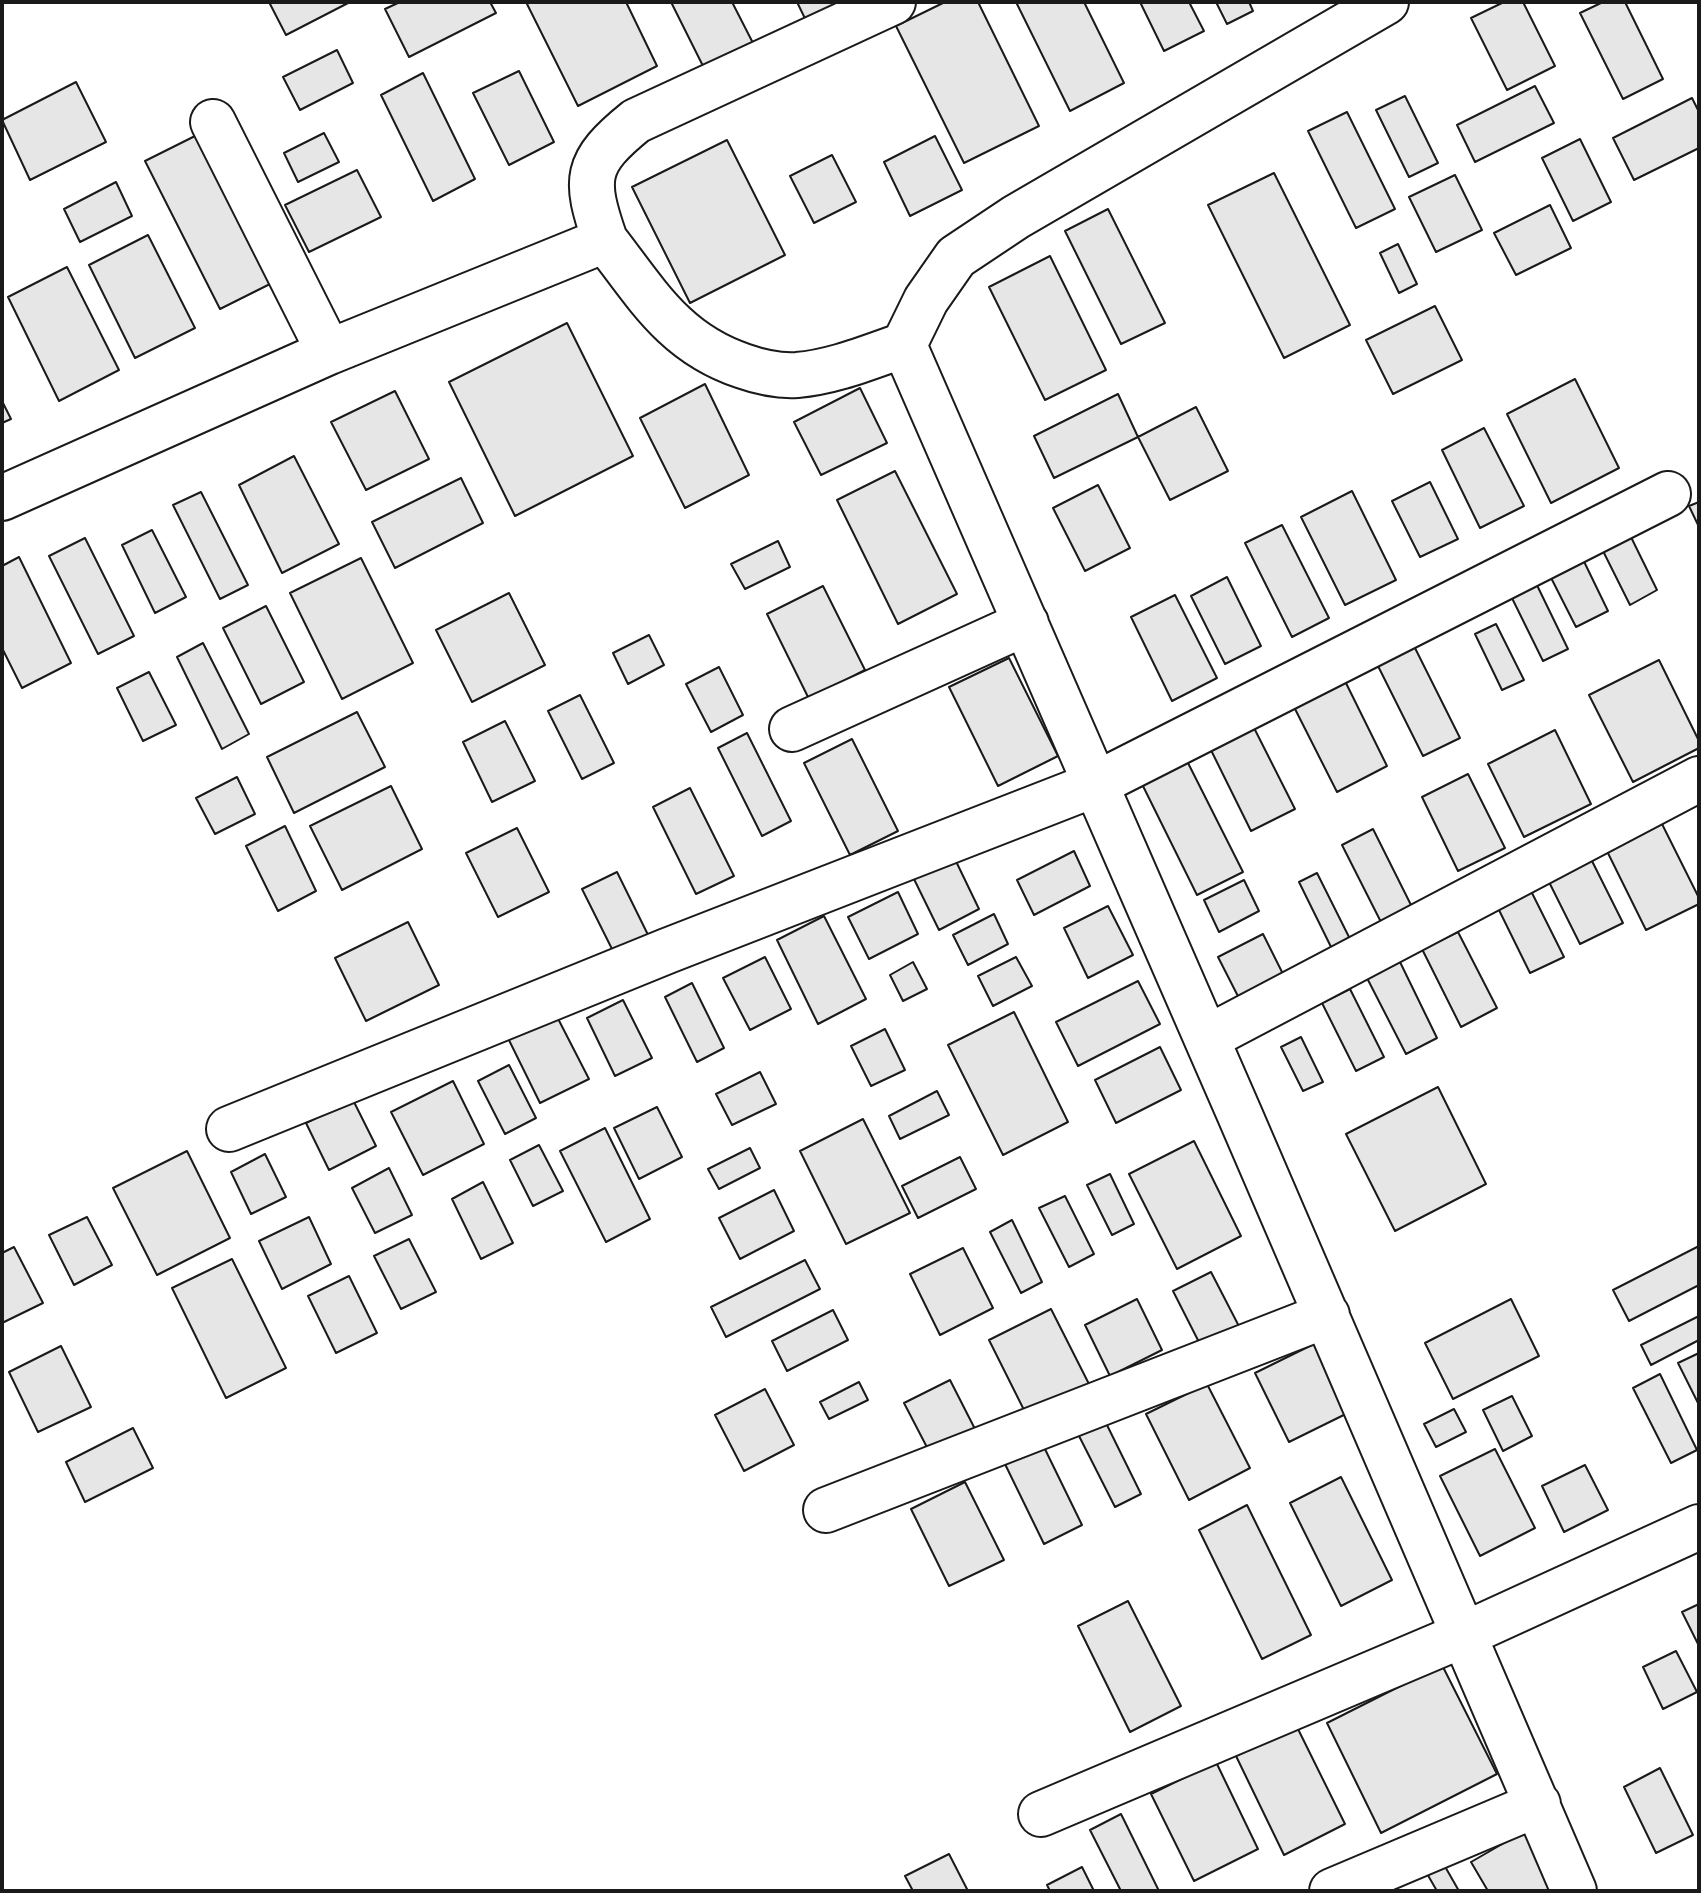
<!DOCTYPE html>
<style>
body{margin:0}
#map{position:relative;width:1701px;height:1893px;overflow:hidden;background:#fff;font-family:Arial,sans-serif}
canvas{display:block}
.frame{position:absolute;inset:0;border:4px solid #1a1a1a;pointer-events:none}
</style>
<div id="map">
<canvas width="1701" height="1893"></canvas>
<div class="frame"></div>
</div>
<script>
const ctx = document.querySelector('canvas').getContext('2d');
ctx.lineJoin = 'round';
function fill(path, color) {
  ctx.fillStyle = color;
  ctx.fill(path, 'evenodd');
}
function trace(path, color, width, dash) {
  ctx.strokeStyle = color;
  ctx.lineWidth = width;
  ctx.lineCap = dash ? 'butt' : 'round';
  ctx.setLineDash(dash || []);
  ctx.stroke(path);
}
const building = new Path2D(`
 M269 2H350L286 35Z
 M400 2H490L496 13 409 57 385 9Z
 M531 2H626L657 66 578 106 527 4Z
 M671 2H732L755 47 706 72Z
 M797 2H875L812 33Z
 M945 2H978L1039 126 964 163 896 26Z
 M1016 2H1084L1124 83 1070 111Z
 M1140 2H1189L1204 31 1164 51Z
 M1216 2H1249L1253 11 1227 24Z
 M1504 2H1523L1555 66 1507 90 1471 18Z
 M1603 2H1625L1663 79 1623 99 1580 13Z
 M337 50 353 83 300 110 283 77Z
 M519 71 554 142 509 165 473 93Z
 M423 73 475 179 433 201 381 95Z
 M76 82 106 142 30 180 2 120Z
 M1535 86 1554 123 1475 162 1457 125Z
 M1405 96 1438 163 1409 177 1376 110Z
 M1692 98 1699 112V148L1634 180 1613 138Z
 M1347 112 1395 209 1356 228 1308 131Z
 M207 130 280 279 220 309 145 161Z
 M324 133 339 162 298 182 284 153Z
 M935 136 962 190 910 216 884 162Z
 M1580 139 1611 202 1573 221 1542 158Z
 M727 140 785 255 690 303 632 187Z
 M832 155 856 202 814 223 790 176Z
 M357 170 381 217 309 252 285 205Z
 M1274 173 1350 325 1284 358 1208 205Z
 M1455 175 1482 230 1436 252 1409 197Z
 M116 182 132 216 80 242 64 209Z
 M1550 205 1571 248 1516 275 1494 233Z
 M1108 209 1165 323 1121 344 1065 231Z
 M148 235 195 328 135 358 89 265Z
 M1398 244 1417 284 1399 293 1380 253Z
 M1050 256 1106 370 1045 400 989 287Z
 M67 267 119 370 59 401 8 297Z
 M1435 306 1462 360 1393 394 1366 340Z
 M567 323 633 456 515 516 449 382Z
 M1575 379 1619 468 1551 503 1507 414Z
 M705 384 749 475 685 508 640 418Z
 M860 388 887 443 821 475 794 422Z
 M395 391 429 459 366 490 331 422Z
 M1118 394 1138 437 1054 478 1034 436Z
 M2 401 11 419 2 423Z
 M1196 407 1228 471 1170 500 1138 437Z
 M1484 428 1524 506 1480 528 1442 450Z
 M294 456 339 544 282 573 239 485Z
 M895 471 957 594 898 624 837 500Z
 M461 478 483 523 395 568 372 522Z
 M1430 482 1458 539 1420 557 1392 501Z
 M1098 485 1130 548 1085 571 1053 508Z
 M1352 491 1396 580 1345 605 1301 517Z
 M201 492 248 585 220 599 173 505Z
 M1699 502V527L1689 506Z
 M1282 525 1329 618 1292 637 1245 543Z
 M152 530 186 597 155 613 122 545Z
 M1629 533 1657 590 1630 605 1601 547Z
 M85 538 134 636 98 654 49 556Z
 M778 541 790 567 745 589 731 564Z
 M1576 545 1608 611 1576 627 1543 562Z
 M19 557 71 663 22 688 2 648V566Z
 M361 558 413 663 342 699 290 593Z
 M1227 577 1261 646 1225 664 1191 596Z
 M1533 577 1568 649 1543 661 1508 590Z
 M823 586 865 670 809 699 767 614Z
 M509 593 545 665 472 702 436 630Z
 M1175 595 1217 678 1172 701 1131 617Z
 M266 606 304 682 261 704 223 628Z
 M1496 624 1524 680 1502 690 1475 634Z
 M649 635 664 665 628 684 613 653Z
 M203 643 249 734 222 749 177 657Z
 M1414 646 1460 738 1423 756 1377 664Z
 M1009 658 1058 756 998 786 949 687Z
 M1659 660 1699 741V748L1633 782 1589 695Z
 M719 667 743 715 711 732 686 684Z
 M149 672 176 725 143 741 117 688Z
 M1343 677 1387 766 1337 792 1292 703Z
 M580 695 614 763 582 779 548 711Z
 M357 712 385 767 294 813 267 757Z
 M1248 716 1295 809 1251 831 1205 738Z
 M505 721 535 781 492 802 463 742Z
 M1555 730 1591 804 1524 837 1488 764Z
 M747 733 791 821 762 836 718 748Z
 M852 739 898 831 850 855 804 763Z
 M1185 757 1243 872 1197 895 1140 780Z
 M1468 774 1505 848 1458 871 1422 797Z
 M237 777 255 814 215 834 196 798Z
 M391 786 422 849 342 890 310 826Z
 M690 788 734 876 696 894 653 807Z
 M1655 810 1699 898V904L1646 930 1600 837Z
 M285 826 316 891 278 911 246 846Z
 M517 828 549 892 498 917 466 853Z
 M1373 829 1417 917 1386 932 1342 845Z
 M1074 851 1090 886 1034 915 1017 880Z
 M952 853 979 909 939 930 911 873Z
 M1591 859 1623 923 1580 944 1548 880Z
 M617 872 654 947 620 965 582 889Z
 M1317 873 1352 943 1334 953 1299 882Z
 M1244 880 1259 911 1219 932 1204 900Z
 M1530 889 1564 957 1530 973 1497 906Z
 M898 892 918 934 869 959 848 917Z
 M1108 906 1133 955 1088 978 1064 928Z
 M994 914 1008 944 968 965 953 935Z
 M824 916 866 999 818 1024 777 940Z
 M408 922 439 985 366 1021 335 958Z
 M1458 932 1497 1008 1461 1027 1422 949Z
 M1263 934 1289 986 1244 1008 1218 957Z
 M765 957 791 1009 750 1030 723 978Z
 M1016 957 1032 986 993 1006 978 976Z
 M913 962 927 989 903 1001 890 975Z
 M1400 962 1437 1038 1406 1054 1367 978Z
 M1138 981 1160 1024 1078 1066 1056 1022Z
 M692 983 724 1048 697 1062 665 997Z
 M1350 989 1384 1057 1356 1071 1322 1003Z
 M623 1000 652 1058 615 1076 587 1018Z
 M551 1005 589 1079 540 1103 503 1028Z
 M1014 1012 1068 1122 1003 1155 948 1045Z
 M885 1029 905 1070 871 1086 851 1046Z
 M1301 1037 1323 1082 1303 1091 1281 1047Z
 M1160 1047 1181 1090 1116 1123 1095 1080Z
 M509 1065 536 1118 505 1134 478 1081Z
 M760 1072 776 1104 732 1125 716 1094Z
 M453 1081 484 1144 423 1175 391 1112Z
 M1438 1087 1486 1184 1395 1231 1346 1134Z
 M937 1091 949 1115 900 1139 889 1116Z
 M353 1100 376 1146 329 1170 306 1123Z
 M657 1107 682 1157 639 1179 614 1128Z
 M863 1119 910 1213 846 1244 800 1151Z
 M605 1128 650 1219 606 1242 560 1151Z
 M1194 1141 1241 1236 1177 1269 1129 1174Z
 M539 1145 563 1191 533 1206 510 1160Z
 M750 1148 760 1168 719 1189 708 1169Z
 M187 1151 230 1238 157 1275 113 1188Z
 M265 1154 286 1197 251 1214 231 1172Z
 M960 1157 976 1189 918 1218 902 1186Z
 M389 1168 412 1215 375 1233 352 1188Z
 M1110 1174 1134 1224 1112 1235 1087 1185Z
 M483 1182 513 1243 481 1259 452 1199Z
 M774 1190 794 1231 740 1259 719 1218Z
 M1065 1196 1094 1254 1069 1267 1039 1208Z
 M87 1217 112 1265 74 1285 49 1235Z
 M309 1217 331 1264 282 1289 259 1241Z
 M1012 1220 1042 1282 1021 1293 990 1232Z
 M409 1239 436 1292 401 1309 374 1256Z
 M1699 1246V1285L1629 1321 1613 1290Z
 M14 1247 43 1303 2 1323V1253Z
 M963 1248 993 1308 940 1335 910 1274Z
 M232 1259 286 1368 226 1398 172 1288Z
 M805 1260 820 1289 726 1337 711 1307Z
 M1211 1272 1244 1336 1206 1356 1173 1291Z
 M349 1276 377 1333 336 1353 308 1296Z
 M1137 1299 1162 1350 1110 1376 1085 1325Z
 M1511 1299 1539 1356 1453 1399 1425 1343Z
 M1051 1309 1091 1388 1029 1420 989 1340Z
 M833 1310 848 1340 787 1371 772 1341Z
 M1699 1316V1340L1651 1365 1641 1345Z
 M1328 1337 1362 1406 1289 1442 1255 1373Z
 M61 1346 91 1407 38 1432 9 1372Z
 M1699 1353V1405L1678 1363Z
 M1660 1374 1697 1450 1671 1463 1633 1388Z
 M950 1380 977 1433 931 1455 904 1403Z
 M859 1382 868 1400 829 1419 820 1402Z
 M1207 1384 1250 1468 1189 1500 1146 1414Z
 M765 1389 794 1445 744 1471 715 1415Z
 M1512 1396 1532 1436 1503 1451 1483 1410Z
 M1454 1409 1466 1432 1436 1447 1424 1424Z
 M1104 1419 1141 1494 1115 1507 1077 1432Z
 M133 1428 153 1468 85 1502 66 1462Z
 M1042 1443 1082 1525 1044 1544 1004 1462Z
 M1495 1449 1535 1528 1480 1556 1440 1476Z
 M1585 1465 1608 1510 1564 1532 1542 1486Z
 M1341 1477 1392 1580 1341 1606 1290 1503Z
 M965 1482 1004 1560 949 1586 911 1509Z
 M1247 1505 1311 1635 1262 1659 1199 1530Z
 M1128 1601 1181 1706 1130 1732 1078 1626Z
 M1699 1604V1646L1682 1612Z
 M1676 1651 1697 1692 1663 1709 1643 1667Z
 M1442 1665 1497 1774 1381 1833 1327 1723Z
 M1296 1725 1345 1824 1284 1855 1236 1756Z
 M1216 1762 1258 1849 1194 1881 1151 1794Z
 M1660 1768 1693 1835 1656 1853 1624 1787Z
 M1121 1814 1159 1891H1121L1090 1830Z
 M1530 1828 1567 1891H1488L1471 1862Z
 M949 1854 968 1891H913L905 1876Z
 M1439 1856 1459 1891H1437L1422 1865Z
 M1082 1867 1094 1891H1050L1047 1885Z`);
fill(building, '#e6e6e6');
trace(building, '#1a1a1a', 2);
const minor = new Path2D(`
 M1386 2 1016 217 956 257 926 300 904 345 1239 1113 1574 1891
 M213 122 329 352
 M605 240C584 179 584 163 636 121L893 2
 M2 498 329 352 605 240C647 294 674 343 743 366 760 372 779 376 797 375 834 372 869 357 904 345
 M792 729 1026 623
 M1207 1038 1699 779
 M229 1129 667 951 1096 784 1668 494
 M826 1510 1327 1315
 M1041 1814 1463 1635 1699 1527
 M1332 1891 1538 1804`);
trace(minor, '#1a1a1a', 48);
trace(minor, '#fff', 44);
</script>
